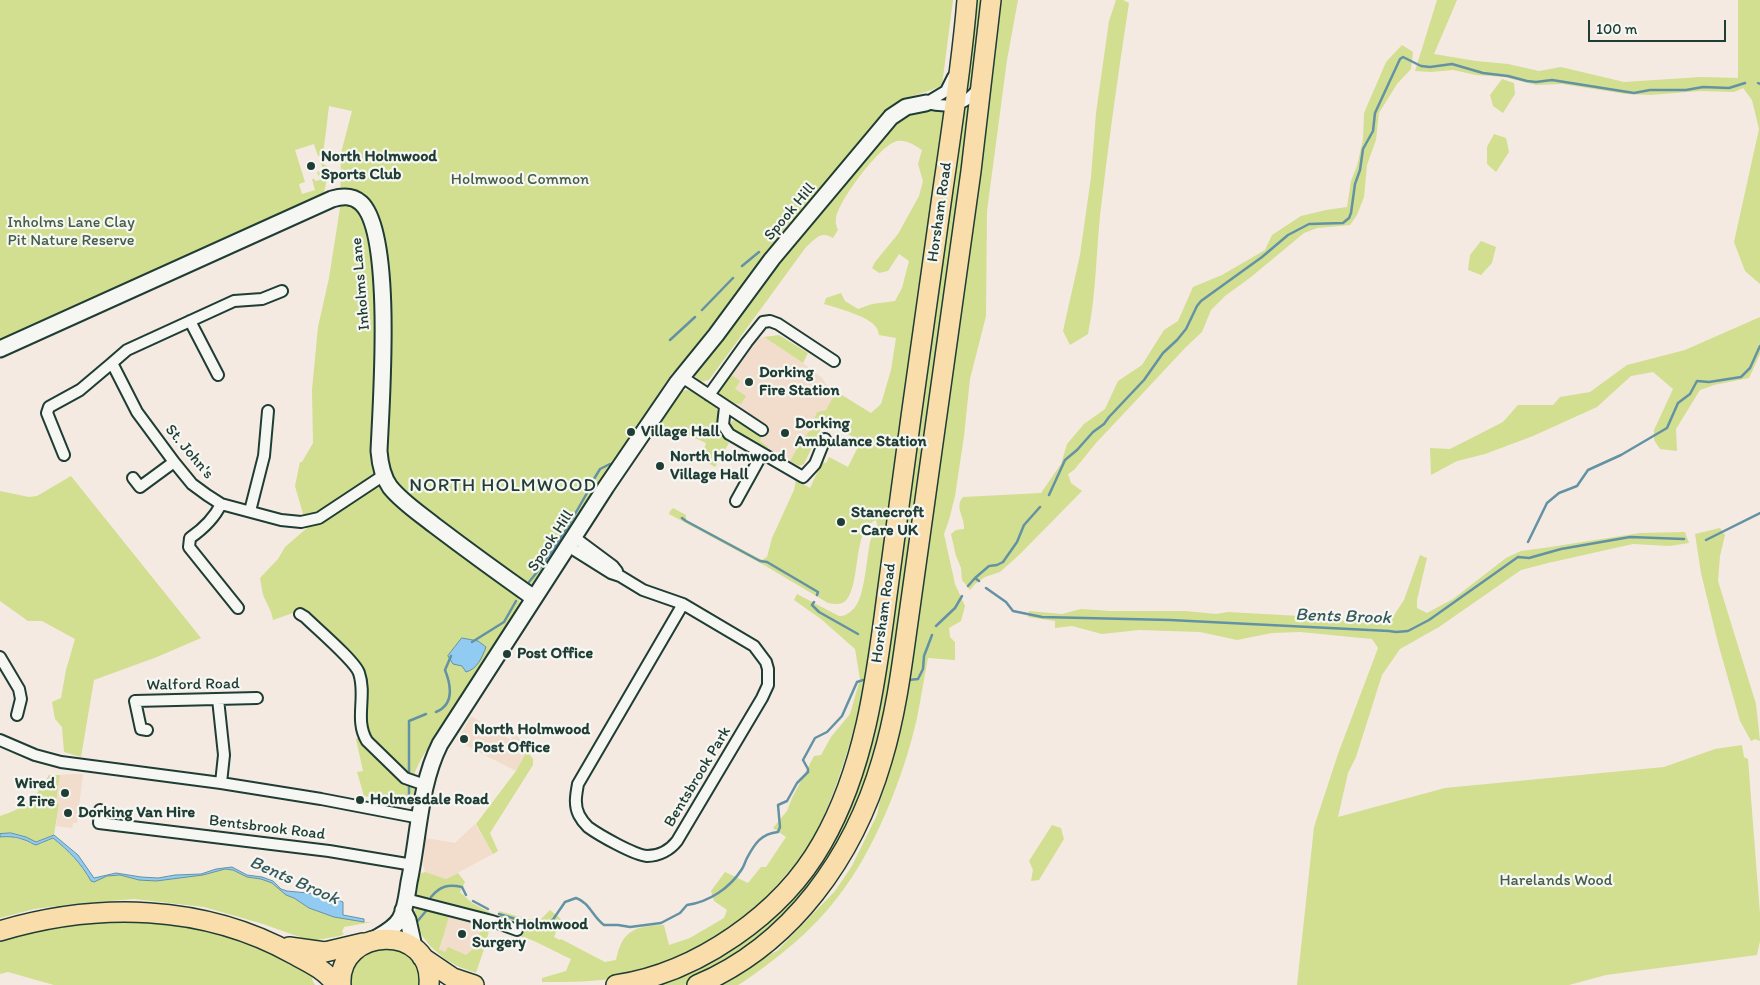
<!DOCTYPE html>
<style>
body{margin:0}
#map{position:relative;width:1760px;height:985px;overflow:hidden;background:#f4eae1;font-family:Itim,sans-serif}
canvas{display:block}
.scale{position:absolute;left:1588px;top:20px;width:138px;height:22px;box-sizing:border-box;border:2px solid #1f3d34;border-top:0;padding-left:6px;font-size:15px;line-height:18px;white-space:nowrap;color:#1f3d34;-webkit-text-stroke:4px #f6f6f2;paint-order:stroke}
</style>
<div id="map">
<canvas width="1760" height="985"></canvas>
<div class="scale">100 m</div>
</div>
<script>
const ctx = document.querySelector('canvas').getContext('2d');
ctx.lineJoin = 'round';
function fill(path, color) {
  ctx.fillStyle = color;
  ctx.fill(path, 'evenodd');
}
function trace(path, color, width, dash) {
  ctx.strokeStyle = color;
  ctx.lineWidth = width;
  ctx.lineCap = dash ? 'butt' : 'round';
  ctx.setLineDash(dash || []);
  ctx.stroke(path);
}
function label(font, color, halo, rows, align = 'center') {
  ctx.font = font + ' Itim,sans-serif';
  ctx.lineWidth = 4.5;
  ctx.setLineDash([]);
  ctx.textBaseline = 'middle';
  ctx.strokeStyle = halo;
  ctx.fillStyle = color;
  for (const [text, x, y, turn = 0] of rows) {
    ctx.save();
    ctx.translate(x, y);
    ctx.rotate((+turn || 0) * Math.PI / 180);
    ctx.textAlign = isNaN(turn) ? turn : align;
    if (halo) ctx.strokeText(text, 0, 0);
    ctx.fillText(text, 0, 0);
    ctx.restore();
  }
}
fill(new Path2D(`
 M764 337 803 363 822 378 826 384 842 395 833 397 826 410 817 412 810 430 800 443 790 461 767 451 730 425 732 421 737 420 738 408 721 397 726 378 755 339Z
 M471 716 511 740 513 734 517 735 526 747 525 750 527 751 516 771 457 741Z
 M74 774H83L77 823H73L72 828 56 826 59 804 56 803 60 775Z
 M475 824 493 854 446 879 425 872 423 864 426 838 455 843Z
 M450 915 486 925 481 945 457 966 439 949 443 941 444 930Z`), '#f2dccc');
fill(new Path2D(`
 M0 0H953L942 85C928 93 913 94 899 102L907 112 913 108 938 109 943 113 946 120 872 655C857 720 841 786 810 845 803 857 792 867 783 878 745 924 681 966 622 977 596 982 569 982 542 982V978L566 971 571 959C553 951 536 940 517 935L520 926 497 917 499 911 527 919 540 920 550 910 561 919 554 937 560 940 561 939 605 962 616 960C622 930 635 926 664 925L669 945 690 938 724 918 727 910 714 901 711 891 725 872 748 883 761 867H766L786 837 773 828 787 811 792 798 814 756 821 755 831 737 850 714 860 679 855 649 821 619 794 600 797 594 839 616C847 617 856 608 859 600 865 586 867 558 870 542L873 534 878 528 876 520C873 521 869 524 867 527 854 543 859 592 844 602 839 605 833 604 828 603L764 565 669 514 670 511 673 508 686 515V520L762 560 767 557 772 538 794 490 796 480 810 488 822 462 826 463 829 457 848 467 861 441 824 422 804 464 799 466 790 461 800 443 810 430 817 412 826 410 833 397 842 395 871 413 881 404 891 370 896 338 879 335C878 332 878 329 876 327 870 317 835 307 824 304L826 298 841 293 845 301 858 309 872 304 895 301 902 288 909 261 899 254 888 271 879 273 872 268 875 262 898 234 919 196 923 181 918 164 922 150C914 145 907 140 897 141 881 144 837 202 836 219 835 223 837 227 838 230L833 238C821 230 815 239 806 247L709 380 700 382 695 376V371L690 361 672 373 571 526 536 584 530 586 518 594 520 604 518 609 471 680 421 759 415 772 413 805 364 796 357 772 363 771 356 739 367 733 364 724V672L296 612 273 620 271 612 263 595 260 578 278 559 285 547 307 528 295 486 300 462H302L313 443 312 390 318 327 329 278 340 208 341 153 352 111 329 106 323 155 318 156 314 144 295 150 305 182 299 184 302 194 315 190 312 179H314L316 181 320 180 317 172 323 170 321 163 327 166 328 173 324 193 311 199 307 206 0 343Z
 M972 0H985L973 80 971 86 964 89Z
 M996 0H1018L1007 60 987 211 986 316 970 379 964 436 955 496 949 520 944 534 955 584 965 606 961 621 949 628 950 637 955 642V660L928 658C924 678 921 698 917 718 904 776 874 852 837 898 811 932 778 958 743 982L738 985H707L777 951 835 891 852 866 877 815 886 772Z
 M1116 0H1123L1129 3C1118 74 1108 145 1100 216 1096 255 1096 295 1088 334L1070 345 1063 331 1080 255 1091 177 1096 113 1109 21Z
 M1437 0H1457L1434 54 1476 61 1508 64 1539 71 1561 67 1624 82 1701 77 1738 78V0H1760V284L1745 271 1734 242 1759 129 1752 100 1743 88 1734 92 1700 91 1651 95 1626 94 1562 84 1536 85 1504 77 1476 75 1453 70 1431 72 1415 71Z
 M1402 45 1413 52 1411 69 1397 84 1379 113 1376 140 1367 165 1364 197 1357 215 1350 225 1317 228 1304 233 1251 277 1225 296 1211 310 1202 332 1186 347 1129 408 1096 443 1074 470 1068 474 1071 483 1082 491 1020 554 1000 572 985 577 975 584 970 590 962 580 961 568 956 556 951 534 956 530 964 529C965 517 954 507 963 497L1041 493 1061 464 1067 444 1084 424 1105 409 1118 381 1142 365 1164 330 1178 321 1193 287 1222 275 1265 250 1272 235 1301 216 1326 210 1347 207 1351 181 1357 166 1363 139 1364 113 1386 62Z
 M1502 79 1514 83 1515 94 1503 113 1493 106 1490 95Z
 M971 105 892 691 867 786 829 866 782 922 720 968 684 985H644L748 934 849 799 959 110Z
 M1494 134 1506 138 1509 152 1496 172 1487 164V147Z
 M1481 241 1496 247 1492 263 1481 275 1468 270 1470 255Z
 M1760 317V354L1749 378 1714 385 1700 390 1676 429 1677 451 1660 449 1654 440V430L1673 389 1653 372 1631 376 1597 407 1533 436 1485 454 1457 461 1431 475 1430 448 1450 449 1503 422 1518 405H1553L1560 397 1590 392 1627 365 1685 350Z
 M779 335 808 353 803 363 764 337Z
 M733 376 740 381 735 389 746 396 741 404C730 403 723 401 718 390L726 378Z
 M688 390C696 393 714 401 717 410 722 423 716 431 729 443L715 467 699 458 704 451 706 443 686 434 655 426 682 391Z
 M737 420 762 435 760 441 768 447 767 451 730 429V425L732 421Z
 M71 476 201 638 157 657 94 680 81 757 64 752 62 727 55 719 52 702 61 698 66 670 75 639 42 621H28L0 601V491L29 497 37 496Z
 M1720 528 1725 535 1720 556 1718 581 1756 704 1760 741 1755 739 1751 741 1740 721 1718 643 1701 573 1695 534Z
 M1685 532 1689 543 1670 546 1633 544 1548 563 1521 570 1439 627 1400 649 1382 675 1356 757 1348 773 1338 817 1445 788 1664 767 1715 749 1742 745 1744 757 1748 759 1760 914V941L1757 955 1606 975 1569 985H1297L1314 827 1338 754 1378 648 1372 639 1300 632 1272 633 1237 640 1200 632 1139 630 1102 634 1072 626 1055 628V621L1028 617 1029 611 1062 614 1081 609 1110 611H1185L1216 614 1228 612 1300 616 1366 623 1391 620 1404 600 1420 555 1427 558 1417 600V608L1427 613 1453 599 1506 558 1521 551 1544 548 1640 533Z
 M527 751 533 759V765L490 833 498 851 493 854 476 824 516 771Z
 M49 775H60L56 803 59 804 54 835 36 842 26 837 11 833 0 834V816C27 807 35 799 49 775Z
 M1052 825 1061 828 1064 839 1039 880 1031 881 1033 870 1029 861Z
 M10 836 18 839H25L33 844H40L53 838C68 851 81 863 91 881L107 876 120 875 139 880H164L174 878 203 875 225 869 233 870 247 877 261 879 272 883 286 895 294 898 309 908 334 917 364 922H372L344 927 342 932 344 934 340 936 311 941 263 924 204 907 134 899 73 904 34 909 0 918V837Z
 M425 872 446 879 458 873 465 882 460 892 472 903 491 913 487 916 424 900 414 894 419 874Z
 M420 907 450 915C445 926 444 938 439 949L445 952 448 947 466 955 474 948 483 924 490 927 485 946 476 973 457 966 445 959 430 946 415 926 414 911Z
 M142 918 240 937 312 973V979L315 985H54L8 972 0 974V936L40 925Z
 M372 947C407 949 414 950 422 985H349L353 963Z`), '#d2de90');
const water = new Path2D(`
 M462 638 478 641 486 647C482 658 477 669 466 672L462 666 453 664 448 656Z
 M11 833 26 837 36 842 54 835 78 855 94 878 116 873 141 877 158 878 175 875 201 874 216 869 232 867 247 875 262 877 273 881 281 889 287 891 327 895 343 902V915L364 919V922L334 917 309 908 294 898 286 895 272 883 261 879 247 877 233 870 225 869 203 875 156 881 139 880 120 875 107 876 94 882 91 881C81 863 69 851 53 838L36 845C32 844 29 841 25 840 17 837 8 836 0 837V834Z`);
fill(water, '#92cbf1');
trace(water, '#6492a5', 1);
trace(new Path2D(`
 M1758 83 1760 84
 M742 266 759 252
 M702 310 733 278
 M670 340 695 317
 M594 479 600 469 610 464
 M1049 495 1065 460 1077 450 1093 432 1104 424 1109 417 1144 380 1163 353 1177 340 1186 329 1197 306 1201 301 1262 257 1288 235 1309 224 1343 223 1349 218 1351 213 1355 184 1360 170 1363 149 1373 131 1375 113 1400 59 1403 57 1421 66 1430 67 1452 64 1483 73 1508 76 1527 81 1536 82 1552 80 1634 93 1650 90H1686L1703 87 1729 88 1745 83
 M682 518 686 521 760 561 767 562 818 592 817 595
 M1706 540 1760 513
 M1528 542 1547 503 1559 493 1577 486 1588 470 1621 455 1667 428 1678 403 1690 394 1697 381 1709 382 1741 377 1750 368 1760 346
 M975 578 979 581
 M529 582C552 555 570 523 587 493
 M968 586 975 578 989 566 997 565 1003 562 1017 542 1024 525 1040 507
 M986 588 1006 602 1013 611 1042 617 1170 620 1389 631 1396 632 1408 631 1429 620 1518 557 1529 558 1561 549 1630 537 1684 539
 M814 602 812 605 819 612 858 634
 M936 626 955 608 962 596
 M472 642 504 622 516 601
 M909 680 918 679 923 669 924 656 932 635
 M436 712C455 704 451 685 445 670L451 656
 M409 772V721L426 714
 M409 784V802
 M431 897C440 886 448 884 462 887L466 895
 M473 901 488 909
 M499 914 526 922 546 924 552 921 565 902 576 898C589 902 593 917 604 925H618L630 927 661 923 680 913 687 905C709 902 730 888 742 869 744 866 745 862 747 858 755 843 761 834 778 832L780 827 778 805 787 801 797 783 808 772V769L803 760 815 738 827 732 842 716 857 682 863 680
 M416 923 426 911`), '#6492a5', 2.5);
const street = new Path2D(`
 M926 103C947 108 966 107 978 88
 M926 103 946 91 953 77
 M282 291 262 299 234 301 127 350 112 363 137 412 174 462 192 484 207 495 221 504 281 520 301 522 319 518 384 475
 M190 321 218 375
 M682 377 762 430
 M709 395 747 342 763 322 770 321 778 324 834 361
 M725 407 723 425 729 434 803 477 815 464 825 439
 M64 455 47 413 49 407 80 390 112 363
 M133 478 140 487 174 462
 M736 501 762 454
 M221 504C214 519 203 529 190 538L189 547 238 608
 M250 511 264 456 268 411
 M574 537 613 566 617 571
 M568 546 611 573 620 576 643 590 683 604 754 646 766 662 768 669V685L762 698 677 841C670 850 659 856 647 856 634 855 599 835 588 827 585 824 581 819 579 815 574 805 576 795 578 784L683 604
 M300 614 305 617C316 628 355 661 359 673 367 696 354 720 367 741L405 778 425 785
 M0 657 19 689 21 699 17 715
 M218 699 224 755 221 783
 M147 730 141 729 135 701 257 698
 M0 740 35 755 61 762 221 783 321 799 420 818
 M100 810 99 823 329 851 413 865
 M406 899 492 921 517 930`);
const secondary = new Path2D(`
 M0 349 332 199C342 196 352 195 361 203 394 233 381 404 379 451 380 464 382 476 390 487 402 502 419 513 434 525 467 550 500 574 534 598
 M403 910 408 920 414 947
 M373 940C383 934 394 929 400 919 406 908 407 894 409 882 419 836 419 786 440 744L606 487 677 383 716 335 772 259 891 117 906 107 926 103`);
const highway = new Path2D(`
 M0 931C97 902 203 904 293 954 308 962 326 970 336 985
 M289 947 325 952 363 943
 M422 957 453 978 474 985
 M341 985C337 926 434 922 429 985
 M616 985C697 973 782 914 822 843 865 768 876 680 887 595 895 536 903 477 911 417 922 341 932 265 943 189 952 127 962 63 967 0
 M697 985C792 945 854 856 882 760 895 717 901 673 907 629L971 171 991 0`);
trace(street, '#1f3d34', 14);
trace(secondary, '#1f3d34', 19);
trace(highway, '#1f3d34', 22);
trace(street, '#f6f6f2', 10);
trace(secondary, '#f6f6f2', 15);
trace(highway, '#f9deab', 19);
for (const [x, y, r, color] of [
 [311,166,5,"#1f3d34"],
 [749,382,5,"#1f3d34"],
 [631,432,5,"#1f3d34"],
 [785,433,5,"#1f3d34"],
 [660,466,5,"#1f3d34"],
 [841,522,5,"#1f3d34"],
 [507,654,5,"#1f3d34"],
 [464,739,5,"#1f3d34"],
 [65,793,5,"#1f3d34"],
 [360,800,5,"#1f3d34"],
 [68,813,5,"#1f3d34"],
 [462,934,5,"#1f3d34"]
]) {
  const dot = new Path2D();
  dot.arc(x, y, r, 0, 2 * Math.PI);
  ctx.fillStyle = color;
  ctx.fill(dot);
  trace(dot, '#f6f6f2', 2);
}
label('bold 16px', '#1f3d34', '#f6f6f2', [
 ["North Holmwood",321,157],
 ["Sports Club",321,175],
 ["Dorking",759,373],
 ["Fire Station",759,391],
 ["Dorking",795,424],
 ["Ambulance Station",795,442],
 ["Village Hall",641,432],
 ["North Holmwood",670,457],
 ["Village Hall",670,475],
 ["Stanecroft",851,513],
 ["- Care UK",851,531],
 ["Post Office",517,654],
 ["North Holmwood",474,730],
 ["Post Office",474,748],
 ["Wired",55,784,"right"],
 ["2 Fire",55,802,"right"],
 ["Holmesdale Road",370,800],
 ["Dorking Van Hire",78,813],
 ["North Holmwood",472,925],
 ["Surgery",472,943]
], 'left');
label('16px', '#435d46', '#f6f6f2', [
 ["Holmwood Common",520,180],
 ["Inholms Lane Clay",71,223],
 ["Pit Nature Reserve",71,241],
 ["Harelands Wood",1556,881]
]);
label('16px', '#1f3d34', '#f6f6f2', [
 ["Spook Hill",790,212,-50],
 ["Horsham Road",940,212,-82],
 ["Inholms Lane",361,284,-95],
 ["St. John's",189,452,50],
 ["Spook Hill",551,541,-57],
 ["Horsham Road",884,613,-82],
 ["Walford Road",193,685,-1],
 ["Bentsbrook Park",698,777,-59],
 ["Bentsbrook Road",267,828,7]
]);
label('italic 18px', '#36595a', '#f6f6f2', [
 ["Bents Brook",1343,617,2],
 ["Bents Brook",294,881,24]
]);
ctx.letterSpacing = '1px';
label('19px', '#1f3d34', '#f6f6f2', [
 ["NORTH HOLMWOOD",503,486]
]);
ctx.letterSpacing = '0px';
</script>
